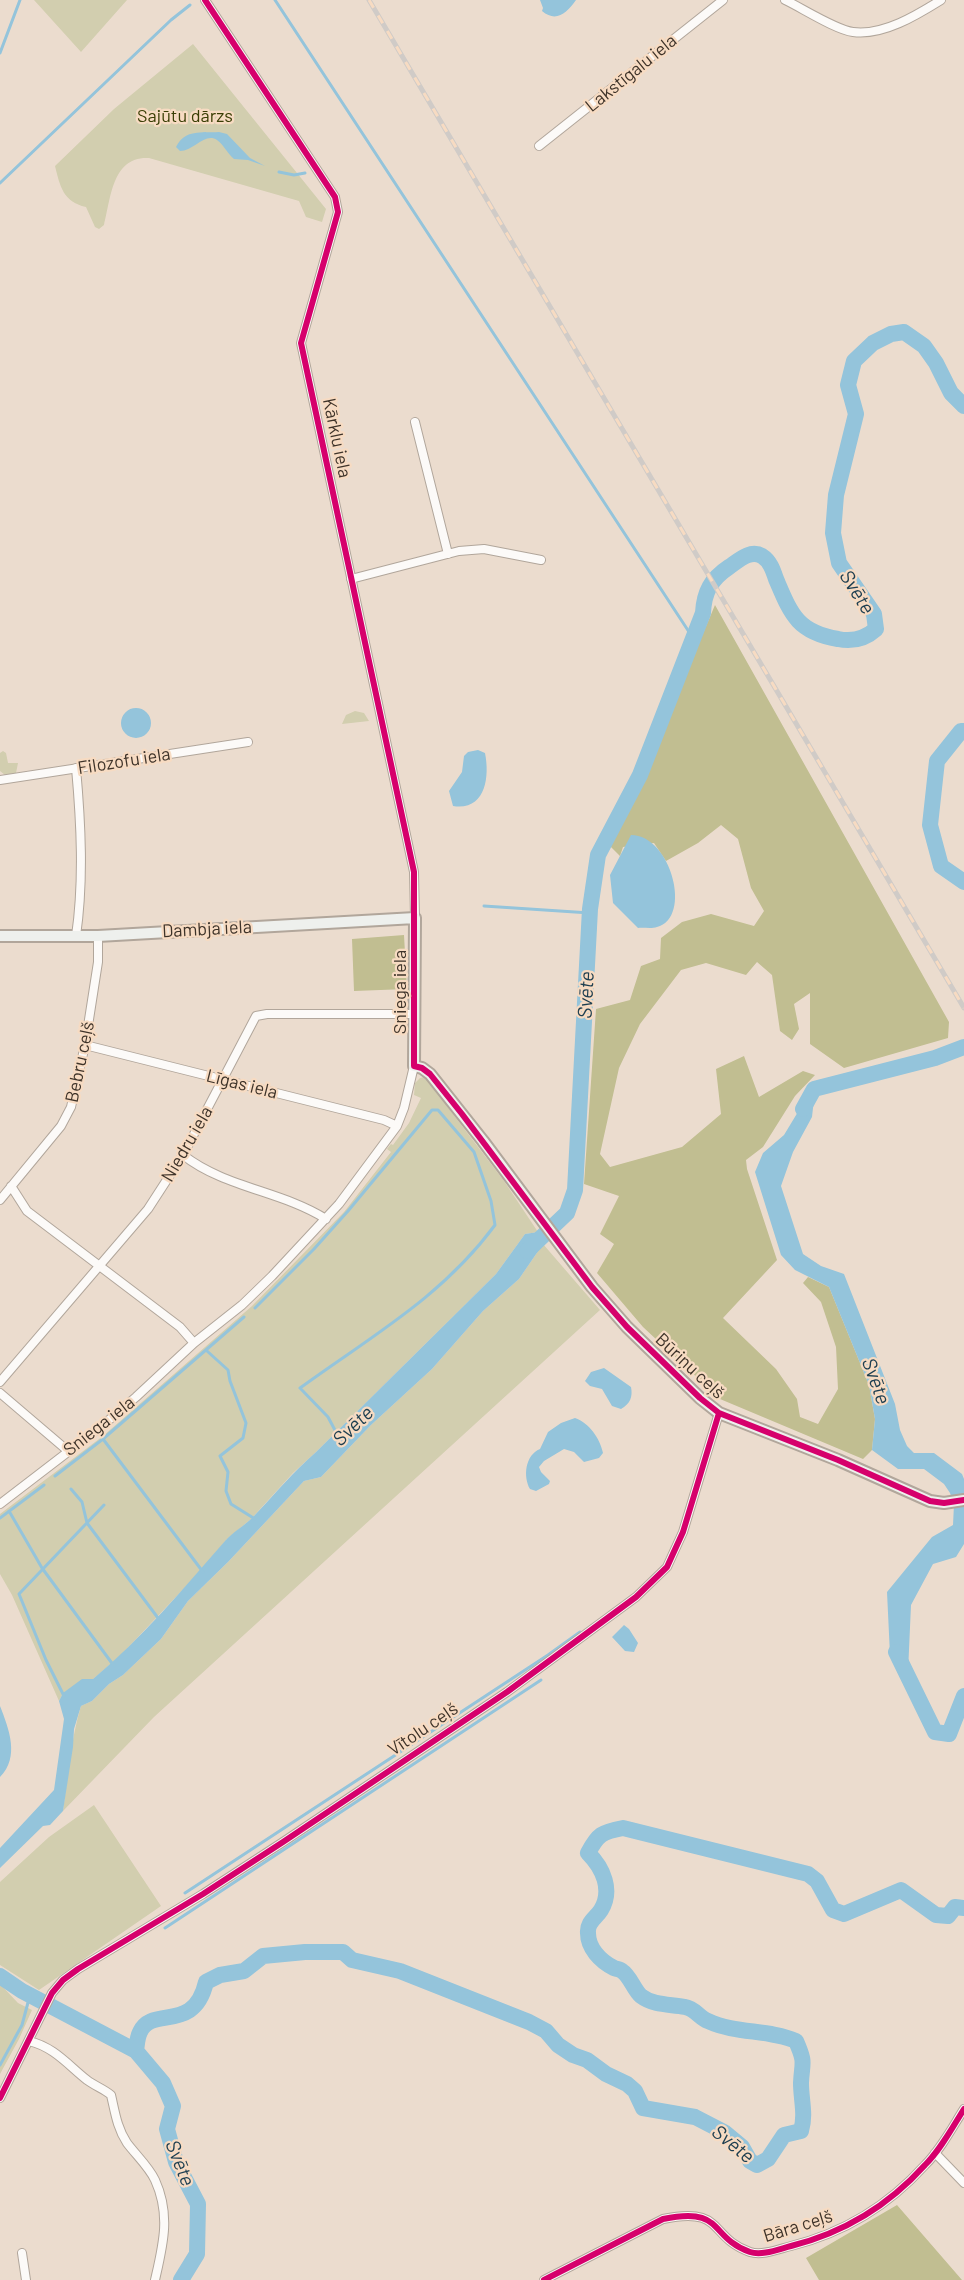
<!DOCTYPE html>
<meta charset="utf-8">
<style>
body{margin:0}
canvas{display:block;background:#ebdcce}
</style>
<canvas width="964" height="2280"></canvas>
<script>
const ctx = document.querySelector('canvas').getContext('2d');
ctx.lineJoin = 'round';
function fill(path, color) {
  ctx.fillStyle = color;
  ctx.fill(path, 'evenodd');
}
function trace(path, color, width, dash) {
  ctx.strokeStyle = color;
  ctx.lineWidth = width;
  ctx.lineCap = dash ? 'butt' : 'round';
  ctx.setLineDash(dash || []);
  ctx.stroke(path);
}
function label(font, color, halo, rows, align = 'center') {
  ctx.font = font + ' Barlow,sans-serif';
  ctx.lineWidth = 4.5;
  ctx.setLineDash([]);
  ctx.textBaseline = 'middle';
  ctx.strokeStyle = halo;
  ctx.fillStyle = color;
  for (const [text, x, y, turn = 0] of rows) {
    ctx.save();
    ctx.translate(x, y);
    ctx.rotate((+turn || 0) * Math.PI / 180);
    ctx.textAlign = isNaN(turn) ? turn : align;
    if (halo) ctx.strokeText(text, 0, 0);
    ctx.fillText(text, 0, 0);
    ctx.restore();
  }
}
fill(new Path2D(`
 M34 0H127L81 52Z
 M193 44 326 209 322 222 306 217 299 201 149 158C112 156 111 198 104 225L99 229 95 227 86 207C63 202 60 186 55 166L114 109Z
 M355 711 364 713 369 721 342 724 346 715Z
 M3 751 6 753 8 763H18L16 773 5 775 0 771V753Z
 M424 1077 447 1103 446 1105 504 1181 538 1232 525 1234 496 1274 316 1452 293 1473 251 1519 227 1539 207 1564 121 1655 93 1679 63 1693 59 1701 12 1595 0 1574V1514L103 1436 252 1306 344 1212 391 1152 387 1149 391 1144 393 1145 409 1123 421 1098 414 1095 415 1083 420 1078Z
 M543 1244 600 1310 154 1717 63 1811C68 1776 71 1739 81 1706L92 1701 109 1684 123 1675 161 1639 188 1601 228 1562 304 1481 321 1477 371 1425 432 1369 483 1311 519 1279Z
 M94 1805 161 1906 39 1990 0 1965V1882L49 1837Z
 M0 1984 18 2003 32 2010 19 2039 0 2074Z`), '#d2ceaf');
fill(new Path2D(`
 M715 605 949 1022 948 1038 844 1068 810 1044V993L794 1004 799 1029 792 1040 780 1031 772 975 757 962 746 975 706 963 681 970 640 1024 619 1068 600 1154 610 1167 682 1147 721 1114 716 1069 744 1056 759 1097 803 1071 815 1075 795 1096 763 1147 746 1160 747 1169 777 1260 723 1318 776 1369 797 1399 800 1417 818 1424 838 1389 836 1347 821 1302 803 1283 808 1277 829 1287 869 1385 875 1419 872 1450 863 1459 720 1399 643 1327 597 1273 614 1244 600 1234 619 1196 584 1184 596 1009 630 1000 641 966 660 959 661 938 682 922 711 914 754 926 764 911 751 888 738 839 721 825 698 843 666 861 654 843 623 847 620 856 610 846 628 811Z
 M404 935 407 989 354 991 352 939Z
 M897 2205 962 2280H819L806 2258Z`), '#c1be91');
fill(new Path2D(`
 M540 0H576C567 13 556 23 542 11L543 8Z
 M219 132 227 134 250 158 265 166 248 160 234 159C227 153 224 145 217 140 205 132 194 151 180 151L176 147C185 129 201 133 219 132Z
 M121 723a15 15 0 1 1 30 0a15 15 0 1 1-30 0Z
 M478 750 485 753C490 778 485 811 453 806L449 791 462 772 464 756 468 752Z
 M631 835C671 835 693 918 657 927 651 929 643 927 638 928L613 903 610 875Z
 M815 1090 812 1117 793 1152 781 1186 803 1254 821 1266 844 1274 895 1404 900 1430 907 1446 914 1453H934L962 1474 964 1479V1544L956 1557 933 1564 911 1605 908 1672 901 1674 890 1655 887 1592 932 1537 953 1525 954 1504 950 1493 944 1484 924 1469H898L872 1450 875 1419 869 1385 829 1287 795 1270 781 1255 755 1172 763 1153 784 1135 810 1092Z
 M538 1232 544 1239 543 1244 519 1279 483 1311 432 1369 371 1425 321 1477 304 1481 228 1562 188 1601 161 1639 123 1675 109 1684 92 1701 81 1706 74 1729 73 1747 63 1811 50 1825 43 1826 0 1868V1848L54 1790 64 1719 59 1701 63 1693 82 1679H93C142 1638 183 1589 225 1541 233 1532 244 1526 253 1517 274 1495 293 1472 316 1452L496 1274 525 1234Z
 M604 1368 631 1387C633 1397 630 1404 621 1409L612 1406 602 1389 590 1386 585 1381 591 1372Z
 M575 1418C589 1423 600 1438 603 1453L599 1458 584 1462 574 1452 564 1449 544 1461 539 1467 541 1472 550 1481 549 1484 536 1491 530 1489C523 1477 525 1455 540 1449L548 1432 561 1423Z
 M624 1625 629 1629 638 1643 634 1652 625 1651 612 1637Z
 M0 1706C9 1729 20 1757 0 1777Z`), '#94c4db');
trace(new Path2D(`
 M275 0 693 638
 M0 53 20 0
 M279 172 294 175 305 173
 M0 183 171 20 190 5
 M484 906 590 913
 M255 1308 314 1249 348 1211 432 1110H438L474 1152 491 1201 495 1225C442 1297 370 1337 300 1388L328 1417 337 1434
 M207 1351 228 1370 230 1381 246 1423 243 1438 220 1456 228 1472 226 1491 231 1504 255 1519
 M103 1439 203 1572
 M55 1476 103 1439 244 1317
 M71 1489 82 1502 87 1523 158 1618
 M9 1511 42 1568 114 1666
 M0 1518 44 1485
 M64 1696 46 1660 19 1594 104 1505
 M185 1893 548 1655 580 1632
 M165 1928 541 1680
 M0 2065 22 2025 30 1995`), '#94c4db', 3);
trace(new Path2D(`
 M964 731H961L937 761 930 825 941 866 964 882
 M803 1109 814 1089 935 1058 964 1047
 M527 1251 567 1213 575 1190 590 909 598 855 640 775 703 613C704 592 711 579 729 567 738 561 750 549 762 556 770 561 773 570 776 579 791 614 797 632 838 639 853 642 865 639 876 629L874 614 839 563 833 533 836 495 856 414 848 385 854 361 873 343 891 334 904 332 924 346 936 363 951 393 964 406
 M896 1652 935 1732 949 1734 964 1696
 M0 1976 22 1991 136 2051
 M181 2280 197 2254 198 2204 176 2162 167 2129 173 2106 163 2083 136 2051C137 2045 137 2038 140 2032 152 2005 194 2034 206 1982L220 1975 244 1971 263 1956 305 1952H343L352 1960 400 1971 529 2022 546 2031 558 2045 573 2055 587 2060 606 2074 627 2084 635 2091 643 2108 695 2117 724 2132 742 2147 750 2161 757 2165 768 2159 784 2135 801 2131C806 2114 801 2100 801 2083 802 2061 806 2064 796 2041 768 2029 736 2034 708 2021 700 2018 694 2008 685 2007 671 2004 654 2006 641 1996 634 1990 630 1976 622 1971 620 1969 616 1969 614 1968 600 1961 588 1948 588 1933 587 1922 596 1918 601 1910 613 1890 603 1868 588 1853 598 1834 602 1832 623 1828L808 1874 817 1881 833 1910 844 1914 901 1890 936 1915 948 1916 955 1907 964 1908`), '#94c4db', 16);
const street = new Path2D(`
 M205 0 335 197 338 212 301 343 414 872 415 918
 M785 0C802 8 836 30 853 32 883 36 917 15 941 0
 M539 146 723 0
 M415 422 448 554
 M351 579 459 551 484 549 541 560
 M0 780 248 742
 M76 936C84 881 81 823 76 768
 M85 1045 384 1120 397 1126
 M183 1155C225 1188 282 1191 326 1219
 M11 1186 27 1211 180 1327 194 1343
 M0 1200 61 1126 71 1107 85 1045 98 962V936
 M0 1382 148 1209 183 1155 256 1016 267 1014H415
 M0 1393 68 1451
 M0 1504 103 1425 136 1397 194 1343 242 1305 272 1276 339 1204 397 1126 404 1108 414 1066
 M29 2041C54 2047 68 2065 87 2080 95 2086 104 2089 111 2095 115 2112 117 2128 127 2143 136 2155 149 2167 155 2180 171 2215 163 2245 155 2280
 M0 2098 52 1993 63 1980 78 1969 203 1894 283 1842 507 1692 636 1597 667 1567 672 1556 683 1532 719 1413
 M935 2153 964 2183
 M22 2253 26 2280
 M544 2280 663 2219C725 2206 708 2237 750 2252 762 2256 779 2249 791 2246 843 2233 889 2205 925 2165 941 2149 952 2128 964 2109`);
const secondary = new Path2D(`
 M0 936H98L415 918 414 1066 422 1068 430 1074 483 1141 592 1287 627 1327 700 1398 719 1413 838 1460 930 1501 944 1503 964 1500`);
trace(street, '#b1a69b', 10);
trace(secondary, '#b1a69b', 14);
trace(street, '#fcfaf8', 8);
trace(secondary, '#eef0ed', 10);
const rail = new Path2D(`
 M369 0 964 1008`);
trace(rail, '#d0cbc7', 5);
trace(rail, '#f7dbc2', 3, [9]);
trace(new Path2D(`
 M205 0 335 197 338 212 301 343 414 872V1066L422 1068 430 1074 462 1114 592 1287 627 1327 700 1398 719 1413 838 1460 930 1501 944 1503 964 1500
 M0 2098 52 1993 63 1980 78 1969 203 1894 283 1842 507 1692 636 1597 667 1567 672 1556 683 1532 719 1413
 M544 2280 663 2219C725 2206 708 2237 750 2252 762 2256 779 2249 791 2246 843 2233 889 2205 925 2165 941 2149 952 2128 964 2109`), '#d6006c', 6);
label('18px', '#3e3329', '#f7dbc2', [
 ["Lakstīgalu iela",631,73,-39],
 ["Kārklu iela",337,438,78],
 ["Filozofu iela",124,761,-9],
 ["Dambja iela",207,929,-3],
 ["Sniega iela",400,992,-90],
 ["Bebru ceļš",80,1062,-78],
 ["Līgas iela",242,1084,14],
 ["Niedru iela",187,1144,-60],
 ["Būriņu ceļš",690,1366,43],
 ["Sniega iela",99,1426,-38],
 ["Vītolu ceļš",423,1729,-34],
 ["Bāra ceļš",798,2226,-17]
]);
label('18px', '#3a3e05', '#f7dbc2', [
 ["Sajūtu dārzs",185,116]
]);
label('italic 20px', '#1d3e50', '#f7dbc2', [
 ["Svēte",857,592,58],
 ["Svēte",586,995,-87],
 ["Svēte",876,1381,70],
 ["Svēte",353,1426,-44],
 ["Svēte",733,2144,39],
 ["Svēte",180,2163,68]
]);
</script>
